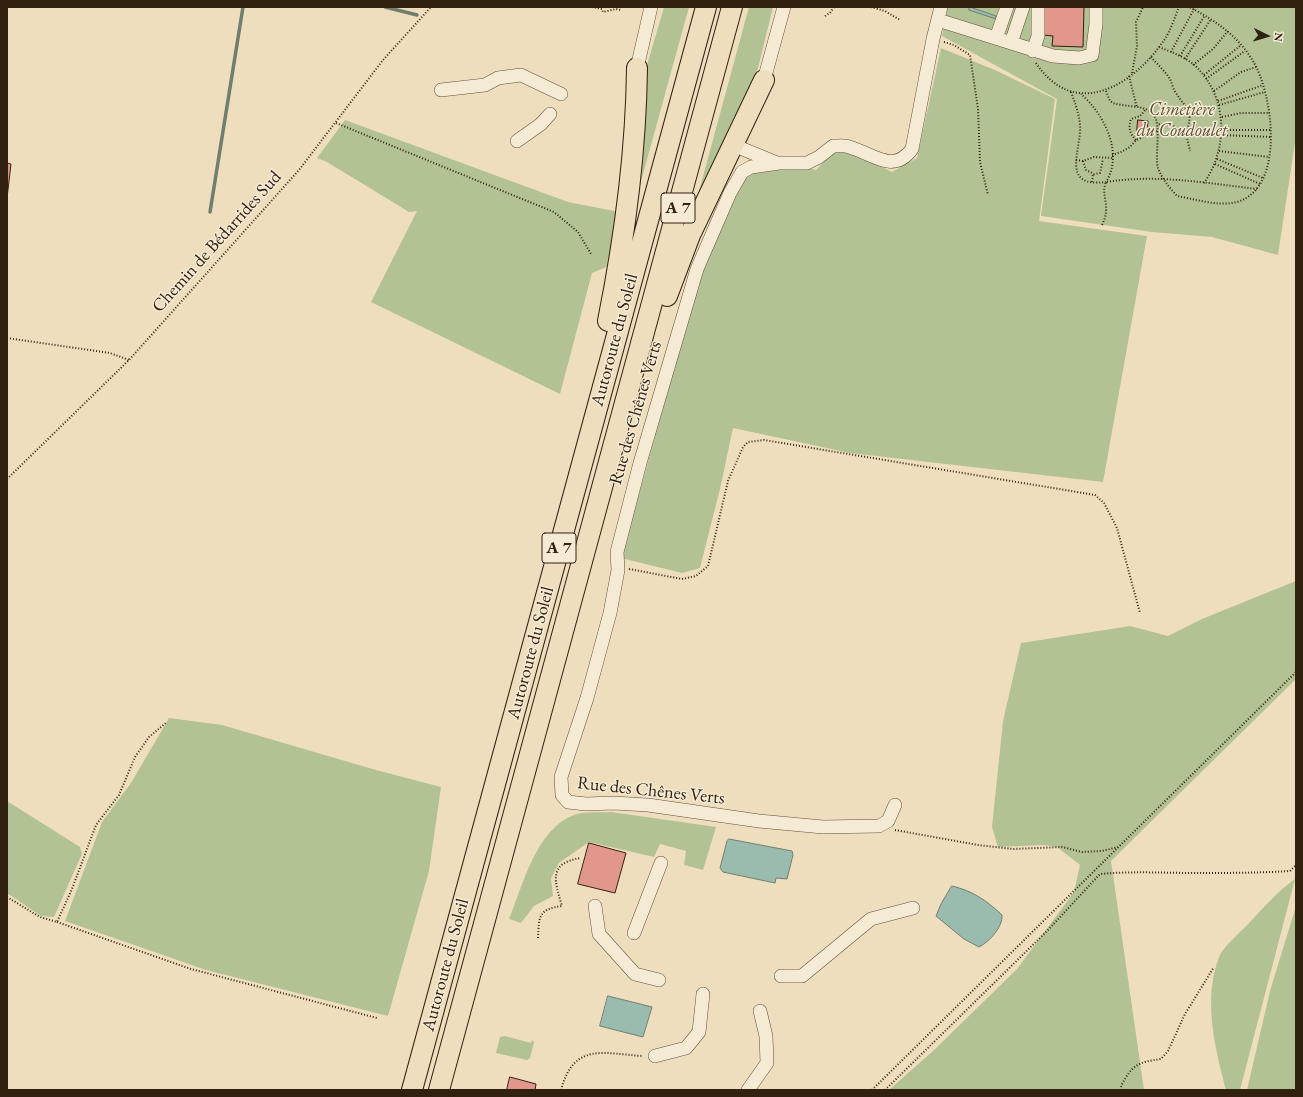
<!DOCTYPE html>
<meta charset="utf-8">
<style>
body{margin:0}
#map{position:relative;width:1303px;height:1097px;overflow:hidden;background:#efdebd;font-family:"EB Garamond",serif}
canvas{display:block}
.frame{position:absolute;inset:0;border:8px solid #31210f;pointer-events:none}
.north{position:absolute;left:1247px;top:16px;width:40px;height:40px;-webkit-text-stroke:3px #f5ead4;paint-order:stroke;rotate:95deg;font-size:11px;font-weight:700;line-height:16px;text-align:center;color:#31210f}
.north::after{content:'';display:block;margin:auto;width:14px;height:18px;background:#31210f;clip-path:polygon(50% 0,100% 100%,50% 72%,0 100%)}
</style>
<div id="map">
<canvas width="1303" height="1097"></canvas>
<div class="frame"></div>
<div class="north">N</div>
</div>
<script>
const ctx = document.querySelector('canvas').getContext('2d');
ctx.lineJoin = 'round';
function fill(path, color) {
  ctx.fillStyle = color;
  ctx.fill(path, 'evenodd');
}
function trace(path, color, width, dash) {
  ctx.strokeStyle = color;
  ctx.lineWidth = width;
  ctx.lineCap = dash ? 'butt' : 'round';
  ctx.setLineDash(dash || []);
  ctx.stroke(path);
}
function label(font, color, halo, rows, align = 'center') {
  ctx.font = font + ' "EB Garamond",serif';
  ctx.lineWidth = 3;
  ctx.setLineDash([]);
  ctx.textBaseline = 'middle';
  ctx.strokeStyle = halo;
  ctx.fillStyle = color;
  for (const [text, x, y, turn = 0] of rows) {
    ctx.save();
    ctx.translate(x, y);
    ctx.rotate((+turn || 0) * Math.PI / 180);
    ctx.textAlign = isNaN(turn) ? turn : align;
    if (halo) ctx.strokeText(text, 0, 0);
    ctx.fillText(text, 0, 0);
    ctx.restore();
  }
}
fill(new Path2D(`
 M664 7H689L637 196 646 80 648 62Z
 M749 7H773L751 97 695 206Z
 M948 7H1296V136L1278 255 1212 237 1152 232 1041 216 1057 99 942 36Z
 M941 48 995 70 1055 99 1039 221 1147 236 1103 482 850 453 733 428 720 489 700 568 682 573 621 558 691 309 700 269 748 165 778 160 816 170 830 155 847 149 892 172 917 158Z
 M345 120 568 202 619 212 606 267 592 273 560 394 371 302 417 211 409 212 327 162 317 158Z
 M1296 581V679L1111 861 1144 1090H889L934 1050 1017 969 1074 892 1080 865 1057 847 1044 845 998 847 992 827 1003 721 1021 643 1130 626 1168 636 1202 619Z
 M169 718 222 725 376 770 441 787 429 871 388 1016 206 970 65 921 102 822 131 783Z
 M7 801 80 847 82 854 54 917 41 916 7 893Z
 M611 812 716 827 703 870 684 865 686 851 660 844 654 857 589 842 559 863 551 878 553 896 534 906 521 923 509 919C523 885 536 829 574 815 584 811 600 813 611 812Z
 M1295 879 1240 1090H1226C1215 1048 1202 997 1220 955 1225 945 1243 930 1251 921 1265 906 1278 891 1295 879Z
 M1296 906V1090H1247L1270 991Z
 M505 1036 531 1043 532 1040 534 1042 530 1058 527 1060 496 1053 500 1037Z`), '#b3c295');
const water = new Path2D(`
 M970 7 996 16V19L969 10Z
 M729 839 792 851 793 855 787 879 776 878 775 883 723 872 720 868 727 841Z
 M952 886C973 891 986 900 1002 915 1003 927 989 942 979 947L964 939 936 916 941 904Z
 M608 996 652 1007 643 1037 600 1026Z`);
fill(water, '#9abcae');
trace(water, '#707e6e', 1);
trace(new Path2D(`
 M385 7 417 15
 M210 212 243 7`), '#707e6e', 3.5);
const building = new Path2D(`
 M1044 7H1084L1083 47 1052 46 1053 36 1043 35Z
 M1138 120 1148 121 1147 133 1137 132Z
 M7 163 11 164 7 198Z
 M589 843 626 853 615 893 578 884Z
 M510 1077 536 1084 535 1090H507Z`);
fill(building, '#e1978b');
trace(building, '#31210f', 1);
const minor = new Path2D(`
 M938 20 1053 56 1079 58 1092 55 1096 24V7
 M996 38 1007 7
 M1011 43 1023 7
 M1033 51 1038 36V7
 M637 68 651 7
 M764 80 784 7
 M441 90 485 85 498 78 521 75 561 94
 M517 141 541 124 550 114
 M733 145 777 163
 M895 805 888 821 879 826 823 827 759 821 648 805 614 803 586 804 568 802 562 795 561 777 587 698 610 613 618 570 617 552 640 463 697 269 730 193 742 172 751 167 779 163H807L819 157 833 146C839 146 845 145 849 147 872 153 893 175 912 149L933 39 941 7
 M595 906 599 934 635 974 659 980
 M634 933 661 863
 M781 976H802L871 919 913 908
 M655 1056 686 1048 699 1032 703 994
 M748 1090 767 1063 766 1036 760 1011`);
const highway = new Path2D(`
 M667 296 690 235 764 80
 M608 321C625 236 636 155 637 68
 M412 1090 706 7
 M439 1090 732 7`);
trace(minor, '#60503a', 14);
trace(highway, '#31210f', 22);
trace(new Path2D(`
 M592 7 602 9 603 12 616 9 621 10
 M871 7 885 11 900 20
 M825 16 830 13 834 7
 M944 42 954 45 970 55 978 109 980 162 988 195
 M1159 47C1174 53 1191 59 1201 72 1228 103 1227 150 1204 183
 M1171 52 1194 9
 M1180 56 1205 15
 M1151 57C1157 64 1165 71 1170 79 1172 83 1173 89 1176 93 1187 110 1194 111 1186 133L1171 125 1158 124
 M1185 59 1211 19
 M1036 63C1074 120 1131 87 1162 43 1170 33 1174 19 1179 7
 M1193 65 1213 49 1228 31
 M1132 73 1137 46 1136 22 1143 7
 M1204 75 1241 45
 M1129 76 1137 108
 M1206 79 1245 51
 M1106 91 1110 101 1113 103C1125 107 1140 105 1150 111 1164 120 1154 152 1158 168 1162 179 1169 187 1177 196 1195 199 1218 207 1237 202 1286 188 1273 94 1253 61 1238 36 1215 20 1189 7
 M1214 91 1241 72 1256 67
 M1071 92C1075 103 1079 113 1080 125 1082 149 1059 188 1106 182 1124 153 1104 114 1081 94
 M1218 101 1263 85
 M1219 105 1265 92
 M1222 117 1241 113H1270
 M336 123 554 212 578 232 591 254
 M1221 130H1271
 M1186 133 1190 151
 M1221 135 1271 137
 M1136 140C1130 134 1128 128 1131 119L1140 116 1146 109
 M1219 151 1269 157
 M1112 155 1121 152 1130 147 1136 140 1158 131
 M1217 159 1263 178
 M1076 160 1083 161 1094 157 1113 158
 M1083 161 1086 170 1094 174 1100 173 1103 159
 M1215 164 1260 184
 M1092 182 1093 174
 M1102 225C1112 205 1100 196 1106 182 1156 174 1207 183 1257 189
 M7 338 110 353 129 360
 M7 479 129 360 299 170 383 60 431 7
 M629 569 682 579 696 576 708 566 728 481 743 447 748 442 764 440 1095 495 1104 503 1117 528 1140 613
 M895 830 978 845 1013 849 1062 847 1082 852 1102 851 1118 847
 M7 897 40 917 57 922 72 889 96 825 119 795 135 757 149 737 167 722
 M57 922 191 969 377 1018
 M538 938C539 917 538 909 562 906 555 882 547 863 581 858
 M561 1090C574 1041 605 1054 643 1056
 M872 1090 1296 672
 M885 1090 1048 930 1100 874C1132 871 1163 873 1195 873 1226 873 1258 873 1290 871L1296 865
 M1122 1090 1121 1086C1132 1065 1138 1062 1161 1059L1168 1051 1185 1014 1214 967`), '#31210f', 2, [1, 2]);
trace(minor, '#f5ead4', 13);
trace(highway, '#efdebd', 20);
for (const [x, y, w] of [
 [678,208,34],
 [559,548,34]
]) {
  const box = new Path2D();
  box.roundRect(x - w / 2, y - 15, w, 30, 3);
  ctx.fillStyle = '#f5ead4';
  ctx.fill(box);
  trace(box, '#31210f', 1);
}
label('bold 17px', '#31210f', null, [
 ["A 7",678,208],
 ["A 7",559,548]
]);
label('italic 18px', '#585137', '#f5ead4', [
 ["Cimetière",1182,110],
 ["du Coudoulet",1182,131]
]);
label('18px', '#31210f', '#f5ead4', [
 ["Chemin de Bédarrides Sud",217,242,-48],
 ["Autoroute du Soleil",615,340,-75],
 ["Rue des Chênes Verts",636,413,-74],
 ["Autoroute du Soleil",531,653,-75],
 ["Rue des Chênes Verts",651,791,6],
 ["Autoroute du Soleil",446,965,-75]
]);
</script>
